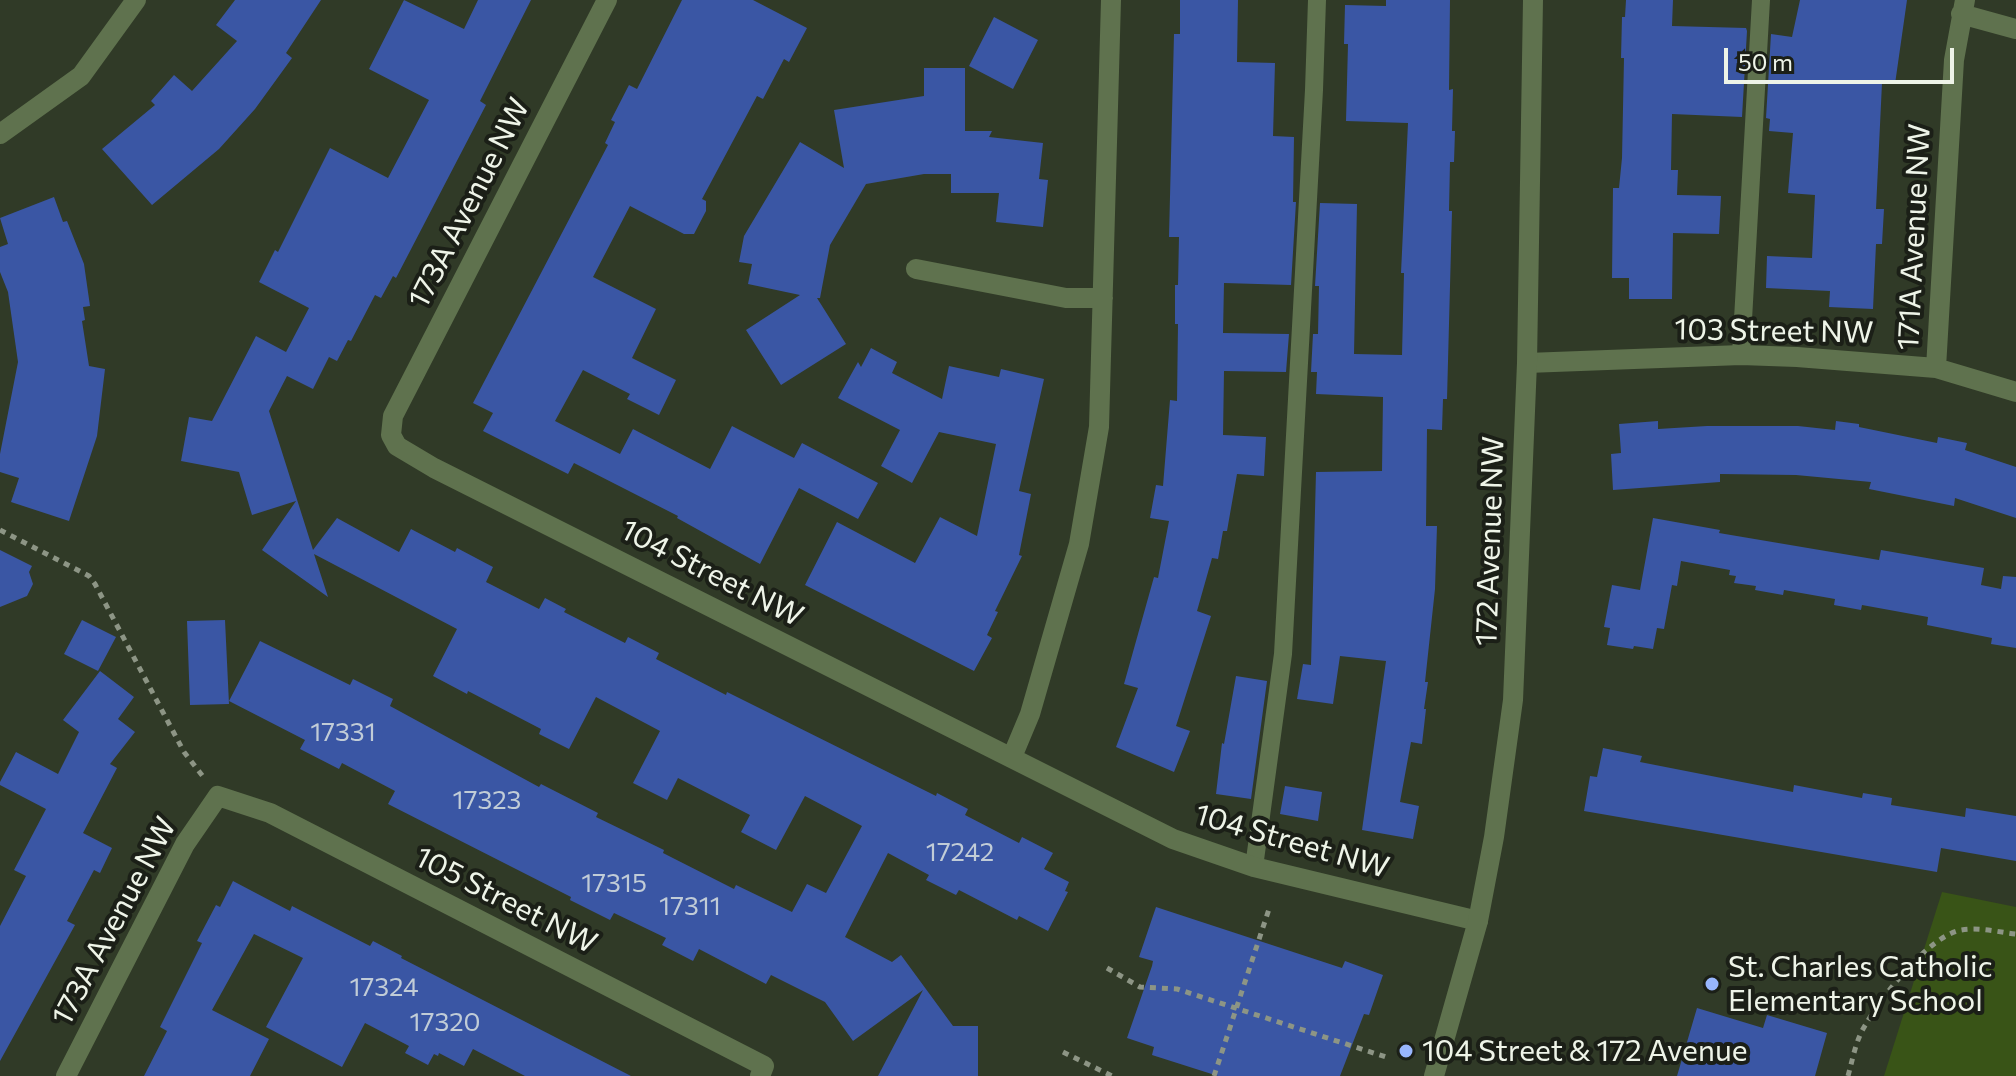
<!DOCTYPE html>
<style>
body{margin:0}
#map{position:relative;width:2016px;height:1076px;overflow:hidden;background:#303a27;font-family:Commissioner,sans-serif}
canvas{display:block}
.scale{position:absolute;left:1724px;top:48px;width:230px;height:36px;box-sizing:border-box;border:4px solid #eef4e8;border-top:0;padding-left:10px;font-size:24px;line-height:28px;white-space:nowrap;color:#eef4e8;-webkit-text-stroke:6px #1b1f17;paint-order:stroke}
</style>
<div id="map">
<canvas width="2016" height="1076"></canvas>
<div class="scale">50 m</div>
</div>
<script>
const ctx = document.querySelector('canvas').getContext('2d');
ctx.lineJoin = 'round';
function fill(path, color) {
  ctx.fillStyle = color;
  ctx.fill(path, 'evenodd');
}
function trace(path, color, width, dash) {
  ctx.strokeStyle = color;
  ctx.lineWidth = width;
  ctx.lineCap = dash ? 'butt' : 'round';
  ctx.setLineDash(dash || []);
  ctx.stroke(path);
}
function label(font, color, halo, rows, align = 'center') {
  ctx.font = font + ' Commissioner,sans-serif';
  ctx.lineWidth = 8;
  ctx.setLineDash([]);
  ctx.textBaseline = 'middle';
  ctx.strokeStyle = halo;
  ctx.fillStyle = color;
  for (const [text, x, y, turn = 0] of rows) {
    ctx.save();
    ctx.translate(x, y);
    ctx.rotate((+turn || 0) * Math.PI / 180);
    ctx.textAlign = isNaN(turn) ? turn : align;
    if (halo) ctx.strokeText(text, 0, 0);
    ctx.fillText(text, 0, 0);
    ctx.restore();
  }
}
fill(new Path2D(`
 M1942 892 2016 907V1076H1884Z`), '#395417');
fill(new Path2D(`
 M235 0H321L286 53 292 58 255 109 219 149 152 205 102 149 155 105 151 101 174 75 192 91 237 41 216 25Z
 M404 0 464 29 478 0H531L480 101 486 105 396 278 393 276 381 298 375 295 351 341 348 340 337 361 329 357 313 389 287 376 269 411 313 550 337 518 399 552 411 529 455 552 457 548 493 567 486 582 539 609 545 598 566 609 564 612 625 643 628 637 659 653 656 659 726 695 727 692 936 796 937 793 968 809 965 815 1019 843 1022 837 1053 853 1044 869 1069 882 1065 891 1068 892 1048 931 1019 916 1017 920 959 890 956 895 926 880 929 875 888 853 845 937 892 962 901 955 953 1026H978V1076H878L923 990 853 1041 825 1002 771 975 766 984 699 949 693 961 662 945 666 938 614 913 610 920 570 900 571 897 388 804 395 791 342 763 339 769 300 749 305 740 229 701 260 641 350 685 353 679 393 699 390 706 539 787 541 784 598 813 596 817 664 850 663 853 734 889 736 885 792 912 807 884 826 893 862 826 805 796 776 850 741 832 750 815 678 778 667 800 633 783 660 731 596 697 569 749 539 734 541 729 468 691 467 694 433 676 457 629 314 554 328 597 262 550 296 501 252 515 239 472 181 461 189 417 212 421 256 336 286 352 309 308 259 282 275 250 278 252 330 148 388 178 429 100 369 69Z
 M682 0H753L807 28 789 62 784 59 763 99 757 96 702 199 706 201V211L694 234H684L630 206 593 277 656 309 632 358 676 380 659 415 627 399 630 394 583 370 555 421 620 454 633 429 710 469 732 426 794 458 802 443 878 483 858 519 799 488 760 564 677 518 678 516 574 463 568 474 483 431 493 413 473 403 608 145 605 143 615 122 611 120 629 85 637 89Z
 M1180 0H1238L1237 62 1275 63 1273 136 1294 137 1293 202H1296L1291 285 1224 283 1223 333 1289 334 1286 372 1224 371 1223 435 1266 437 1264 476 1237 474 1227 531H1223L1218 559 1212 558 1197 611 1211 616 1176 726 1190 731 1174 772 1116 747 1138 688 1124 684 1154 577 1158 578 1169 521 1150 518 1156 485 1163 486 1170 400 1177 401 1178 324H1175V285H1178L1179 237H1169L1174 34H1180Z
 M1386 0H1450L1449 90 1453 89 1452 131H1455L1454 162H1450L1449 211H1452L1447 399H1443L1442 430 1427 429 1426 526H1437L1435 589 1425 682H1428L1424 709H1426L1422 744 1411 742 1400 802 1419 806 1413 839 1362 830 1386 661 1340 656 1333 704 1297 699 1303 664 1311 665 1316 472 1382 471 1383 397 1316 394 1317 372H1311L1313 334H1318L1319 286H1315L1320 203 1357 204 1354 354 1402 355 1404 273H1401L1408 123 1346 121 1348 44H1344L1345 5 1386 6Z
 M1626 0H1673L1672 26 1746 28 1747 31 1742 117 1672 114 1671 170H1678L1677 195 1721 196 1719 234 1673 233 1672 299H1629V278H1612L1613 188H1619L1622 158 1624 58H1621L1622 17H1625Z
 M1800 0H1907L1895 84 1882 83 1876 209H1884L1882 244H1876L1873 309 1829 307 1830 291 1766 288 1767 256 1812 258 1815 195 1788 193 1793 133 1769 131 1770 119 1766 118 1771 34 1792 37Z
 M994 17 1038 40 1013 89 969 66Z
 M924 68H965V131H992L989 137 1043 143 1039 179 1048 180 1043 227 996 222 999 193H951V174H924L866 184 830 245 820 298H817L846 344 781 385 746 330 800 295 748 284 752 264 739 262 744 236 800 142 844 168 834 110 924 96Z
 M54 197 63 222 67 221 84 264 90 306 83 307 85 320 82 321 89 366 105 369 97 436 69 521 11 502 19 478 0 472V454L18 362 8 292 0 272V247L8 244 0 218Z
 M871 348 897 362 892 373 942 399 949 366 999 377 1001 369 1044 379 1019 491 1031 494 1019 555 1022 556 995 611 998 612 987 635 992 638 974 671 805 585 837 522 915 563 940 517 977 536 996 444 939 432 912 483 881 466 900 430 838 398 858 362 861 367Z
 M1658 421V429L1707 426H1798L1835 430 1836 421 1859 424V427L1937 443 1938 437 1967 443 1965 450 2016 467V518L1955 498 1954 506 1869 489 1871 482 1796 475 1720 474V482L1613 490 1611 454 1621 453 1619 424Z
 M1653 518 1720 530 1719 533 1879 560 1881 550 1984 568 1981 585 2001 589 2003 576 2016 577V648L1991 644 1992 638 1927 625 1928 617 1862 605 1861 610 1834 605 1835 599 1784 590 1783 595 1755 590 1756 586 1734 583 1736 576 1729 575 1730 570 1681 561 1677 586 1672 585 1664 629 1657 628 1653 649 1634 646 1633 649 1607 645 1610 628 1604 627 1612 585 1640 590Z
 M0 550 32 566 29 572 33 584 27 596 0 607Z
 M82 620 116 637 98 671 64 654Z
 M225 620 229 704 190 705 187 621Z
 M100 671 134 697 118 719 135 732 110 764 117 768 83 833 112 848 100 873 94 870 67 921 75 925 0 1061V926L26 876 14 870 46 809 0 785V782L16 752 58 774 79 732 63 720Z
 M1236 676 1267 681 1251 799 1216 794 1222 743 1224 744Z
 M1603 748 1642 756 1640 762 1793 792 1794 785 1862 798 1863 793 1892 798 1891 805 1965 817 1966 808 2016 816V861L1941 848 1937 872 1584 811 1590 776 1597 777Z
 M1285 786 1322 792 1318 821 1280 814Z
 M233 881 290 911 292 906 370 946 373 941 402 956 401 958 631 1076H525L473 1049 464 1066 439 1053 438 1056 434 1054 428 1065 405 1053 409 1046 365 1023 342 1067 266 1027 303 958 254 934 212 1010 269 1039 250 1076H144L167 1031 160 1027 202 943 197 941 216 905 220 907Z
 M1156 907 1342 968 1345 961 1383 975 1369 1015 1364 1014 1340 1076H1218L1152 1055 1154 1047 1127 1038 1152 966 1153 961 1139 957Z
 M1697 1008 1763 1028 1767 1015 1827 1033 1815 1076H1677Z`), '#3a56a4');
trace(new Path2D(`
 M0 530 89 576 95 584 184 752 205 779
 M1107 968 1140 987 1177 989 1389 1058
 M1063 1052 1112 1076
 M1214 1076 1270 906
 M1848 1076C1853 1058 1856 1039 1866 1024 1882 996 1929 936 1961 930 1979 927 1998 932 2016 934`), '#8d9585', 5, [6, 6]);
trace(new Path2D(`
 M1741 355 1761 0
 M1254 867 1283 654 1314 90 1317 0`), '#5f724e', 18);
trace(new Path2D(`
 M607 0 393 416 391 435 397 446 434 468 1173 839 1254 867 1478 921
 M1961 14 2016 29
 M0 134 81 76 136 0
 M916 269 1066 298H1103
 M1527 363 1741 355 1797 357 1936 368 2016 392
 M1936 368 1954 60 1965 0
 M1012 757 1030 714 1079 544 1099 427 1111 0
 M66 1076 185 844 218 796 270 813 764 1066 760 1076`), '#5f724e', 20);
trace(new Path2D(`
 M1434 1076 1478 921 1494 837 1513 700 1527 363 1533 0`), '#5f724e', 20);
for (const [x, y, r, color] of [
 [1712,984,8,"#98b6fd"],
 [1406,1051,8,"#98b6fd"]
]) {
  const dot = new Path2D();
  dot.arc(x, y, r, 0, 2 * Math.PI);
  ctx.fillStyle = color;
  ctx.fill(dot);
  trace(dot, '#1b1f17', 3);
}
label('26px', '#c1ccd7', null, [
 ["17331",343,732],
 ["17323",487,800],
 ["17242",960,852],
 ["17315",614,883],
 ["17311",690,906],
 ["17324",384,987],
 ["17320",445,1022]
]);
label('30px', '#eef4e8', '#1b1f17', [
 ["173A Avenue NW",469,203,-63],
 ["171A Avenue NW",1914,237,-87],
 ["103 Street NW",1774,331,1],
 ["172 Avenue NW",1490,541,-88],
 ["104 Street NW",712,573,27],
 ["104 Street NW",1292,841,16],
 ["105 Street NW",506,900,27],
 ["173A Avenue NW",114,921,-62]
]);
label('30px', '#eef4e8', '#1b1f17', [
 ["St. Charles Catholic",1728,967],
 ["Elementary School",1728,1001],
 ["104 Street & 172 Avenue",1422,1051]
], 'left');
</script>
